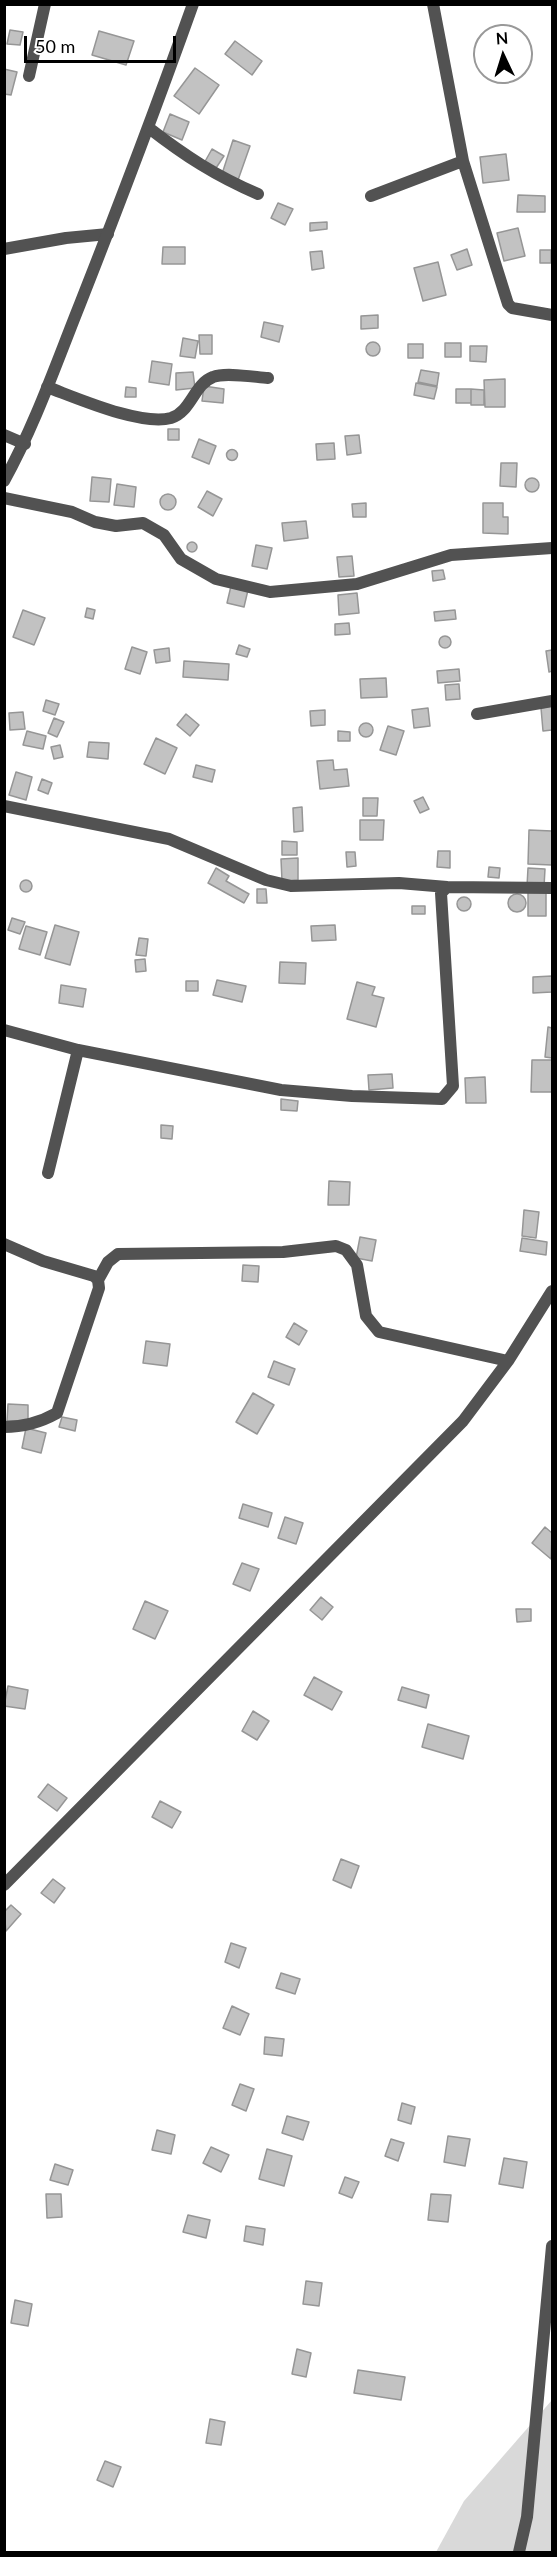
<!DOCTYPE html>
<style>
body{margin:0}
#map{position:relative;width:557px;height:2557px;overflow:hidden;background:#fff;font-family:Lato,sans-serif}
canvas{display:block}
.frame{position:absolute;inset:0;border:6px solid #000;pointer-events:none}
.north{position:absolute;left:473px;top:24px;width:60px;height:60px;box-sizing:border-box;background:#fff;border:2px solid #999;border-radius:50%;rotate:356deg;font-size:16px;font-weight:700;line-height:24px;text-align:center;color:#000}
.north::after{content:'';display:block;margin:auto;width:21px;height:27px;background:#000;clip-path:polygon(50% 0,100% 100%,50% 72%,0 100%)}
.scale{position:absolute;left:24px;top:36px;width:152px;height:27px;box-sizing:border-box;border:3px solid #000;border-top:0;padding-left:8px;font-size:18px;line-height:21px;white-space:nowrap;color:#000;-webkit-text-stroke:4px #fff;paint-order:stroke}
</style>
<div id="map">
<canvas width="557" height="2557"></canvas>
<div class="frame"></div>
<div class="north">N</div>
<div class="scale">50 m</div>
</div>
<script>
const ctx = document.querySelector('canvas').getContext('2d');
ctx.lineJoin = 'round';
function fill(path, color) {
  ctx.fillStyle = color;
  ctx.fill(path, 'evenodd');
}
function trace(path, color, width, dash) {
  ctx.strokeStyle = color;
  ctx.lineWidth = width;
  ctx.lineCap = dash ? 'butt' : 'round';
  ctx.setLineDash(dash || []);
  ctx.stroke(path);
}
fill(new Path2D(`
 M552 2400V2552H436L464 2501Z`), '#d9d9d9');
const building = new Path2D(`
 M10 30 23 32 20 45 7 44Z
 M99 31 134 41 126 65 92 55Z
 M235 41 262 61 252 75 225 54Z
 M195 68 219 85 199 114 174 96Z
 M4 69 17 72 11 95 4 94Z
 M170 114 189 122 182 140 163 132Z
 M233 140 250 146 238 180 222 174Z
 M212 149 224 156 214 171 203 165Z
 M506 154 509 180 483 183 480 157Z
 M518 195 545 196V212H517Z
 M278 203 293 209 285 225 271 218Z
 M327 222V229L310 231V223Z
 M518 228 525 256 504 261 497 233Z
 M163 247H185V264H162Z
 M467 249 472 265 457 270 451 255Z
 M540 250H551V263H540Z
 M322 251 324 268 312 270 310 252Z
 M438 262 446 295 423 301 414 268Z
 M378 315V328L361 329V316Z
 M264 322 283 326 279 342 261 337Z
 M199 335H212V354H200Z
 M183 338 198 341 195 358 180 356Z
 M366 349a7 7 0 1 1 14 0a7 7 0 1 1-14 0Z
 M445 343H461V357H445Z
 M408 344H423V358H408Z
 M470 346H487L486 362 470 361Z
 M152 361 172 364 169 385 149 382Z
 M421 370 439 373 437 386 418 382Z
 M193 372 195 388 176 390V373Z
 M505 379V407H485L484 380Z
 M416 383 437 387 434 399 414 395Z
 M204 386 224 389 223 403 202 401Z
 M126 387 136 388V397H125Z
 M456 389H471V403H456Z
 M471 389 484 390V405H471Z
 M168 429H179V440H168Z
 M359 435 361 453 347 455 345 436Z
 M199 439 216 446 209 464 192 457Z
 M334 443 335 459 317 460 316 444Z
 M226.5 455a5.5 5.5 0 1 1 11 0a5.5 5.5 0 1 1-11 0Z
 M501 463H517L516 487 500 486Z
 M92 477 111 479 109 502 90 501Z
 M525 485a7 7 0 1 1 14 0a7 7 0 1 1-14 0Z
 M117 484 136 487 134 507 114 505Z
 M207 491 222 499 213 516 198 507Z
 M160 502a8 8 0 1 1 16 0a8 8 0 1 1-16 0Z
 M366 503V517H353L352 504Z
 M483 503H503V517H508V534L483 533Z
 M306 521 308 538 284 541 282 523Z
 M187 547a5 5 0 1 1 10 0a5 5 0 1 1-10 0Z
 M256 545 272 548 267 569 252 566Z
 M352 556 354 576 339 577 337 557Z
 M443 570 445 579 433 581 432 571Z
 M231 586 248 590 244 607 227 603Z
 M357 593 359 613 339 615 338 595Z
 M87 608 95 610 93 619 85 617Z
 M23 610 45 618 34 645 13 637Z
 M455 610 456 619 435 621 434 612Z
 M349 623 350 634 335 635V624Z
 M439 642a6 6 0 1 1 12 0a6 6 0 1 1-12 0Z
 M239 645 250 649 247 657 236 654Z
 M132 647 147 652 140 674 125 669Z
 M169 648 170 661 156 663 154 650Z
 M552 650V671L549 672 546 651Z
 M184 661 229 664 228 680 183 677Z
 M459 669 460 681 438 683 437 671Z
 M386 678 387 697 361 698 360 679Z
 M459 684 460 699 446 700 445 685Z
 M46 700 59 704 55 715 43 711Z
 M552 706V730L543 731 541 708Z
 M428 708 430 726 414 728 412 710Z
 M325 710V725L311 726 310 711Z
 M23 712 25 729 10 730 9 713Z
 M186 714 199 725 190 736 177 725Z
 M54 718 64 722 57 737 48 733Z
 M359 730a7 7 0 1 1 14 0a7 7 0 1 1-14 0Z
 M388 726 404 731 396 755 380 750Z
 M27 731 46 736 43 749 23 745Z
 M338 731 350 732V741H338Z
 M156 738 177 748 165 774 144 764Z
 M89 742 109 743 108 759 87 757Z
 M60 745 63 757 54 759 51 747Z
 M333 760 334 770 347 769 349 786 320 789 317 761Z
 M196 765 215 770 212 782 193 777Z
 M16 772 32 777 26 800 9 795Z
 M42 779 52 783 48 794 38 790Z
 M423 797 429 809 420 813 414 801Z
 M363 798H378L377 816H363Z
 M302 807 303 831 294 832 293 808Z
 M360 820H384L383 840H360Z
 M529 830 552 831V865L528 864Z
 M282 841 297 842V855H282Z
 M438 851H450V868L437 867Z
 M346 852H355L356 866 347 867Z
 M298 858V880L282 881 281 859Z
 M489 867 500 868 499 878 488 877Z
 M216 868 229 876 226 881 249 894 244 903 208 883Z
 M528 868 545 869 544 887 527 886Z
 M20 886a6 6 0 1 1 12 0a6 6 0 1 1-12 0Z
 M257 889H266L267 903H257Z
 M528 889H546V916H528Z
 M508 903a9 9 0 1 1 18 0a9 9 0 1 1-18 0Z
 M457 904a7 7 0 1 1 14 0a7 7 0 1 1-14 0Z
 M412 906H425V914H412Z
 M12 918 25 922 20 934 8 930Z
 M55 925 79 932 70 965 45 958Z
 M335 925 336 940 312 941 311 926Z
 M26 926 47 932 40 955 19 949Z
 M139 938 148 939 146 956 136 955Z
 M145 959 146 971 136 972 135 960Z
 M280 962 306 963 305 984 279 983Z
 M552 976V992L533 993V977Z
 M217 980 246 986 242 1002 213 995Z
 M186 981H198V991H186Z
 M357 982 375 987 372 995 384 998 376 1027 347 1019Z
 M61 985 86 989 83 1007 59 1003Z
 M548 1027 552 1028V1058L545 1057Z
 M532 1060H552V1092H531Z
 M392 1074 393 1088 369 1090 368 1075Z
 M485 1077 486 1103H466L465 1078Z
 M281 1099 298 1101 297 1111 281 1110Z
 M161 1125 173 1126 172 1139 161 1138Z
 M329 1181 350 1182 349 1205H328Z
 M524 1210 539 1212 536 1238 522 1236Z
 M360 1237 376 1240 372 1261 356 1258Z
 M522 1238 547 1242 546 1255 520 1251Z
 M243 1265 259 1266 258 1282 242 1281Z
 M294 1323 307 1331 299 1345 286 1337Z
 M146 1341 170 1344 167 1366 143 1363Z
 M274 1361 295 1369 289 1385 268 1377Z
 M253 1393 274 1405 257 1434 236 1422Z
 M8 1404 28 1405V1422L7 1421Z
 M62 1417 77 1420 75 1431 59 1427Z
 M26 1428 46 1433 41 1453 22 1448Z
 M243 1504 272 1513 268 1527 239 1518Z
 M285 1517 303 1523 296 1544 278 1538Z
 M545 1527 552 1533 551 1559 532 1543Z
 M242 1563 259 1569 250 1591 233 1584Z
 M321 1597 333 1607 322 1620 310 1610Z
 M145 1601 168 1611 155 1639 133 1629Z
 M516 1609H531V1621L517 1622Z
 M314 1677 342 1692 332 1710 304 1695Z
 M8 1686 28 1690 25 1709 4 1706Z
 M402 1687 429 1695 426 1708 398 1700Z
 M253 1711 269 1721 257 1740 242 1731Z
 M428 1724 469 1736 463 1759 422 1747Z
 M48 1784 67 1798 57 1811 38 1797Z
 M160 1801 181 1812 172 1828 152 1817Z
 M341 1859 359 1866 351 1888 333 1880Z
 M53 1879 65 1888 54 1903 41 1893Z
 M11 1905 21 1914 6 1931 4 1912Z
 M231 1943 246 1948 239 1968 225 1962Z
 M281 1973 300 1979 295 1994 276 1988Z
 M232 2006 249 2014 240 2035 223 2028Z
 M265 2037 284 2039 282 2056 264 2054Z
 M240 2084 254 2089 246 2111 232 2105Z
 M402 2103 415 2107 411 2124 398 2120Z
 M287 2116 309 2122 303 2140 282 2133Z
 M157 2130 175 2135 171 2154 152 2150Z
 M448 2136 470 2139 465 2166 444 2162Z
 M391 2139 404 2143 398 2161 385 2156Z
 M211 2147 229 2155 221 2172 203 2163Z
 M267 2149 292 2156 284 2186 259 2179Z
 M504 2158 527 2162 523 2188 499 2184Z
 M55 2164 73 2170 68 2185 50 2180Z
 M345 2177 359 2182 352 2198 339 2193Z
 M46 2194H61L62 2217 47 2218Z
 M431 2194 451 2195 448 2222 428 2220Z
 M188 2215 210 2220 206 2238 183 2232Z
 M246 2226 265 2229 263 2245 244 2241Z
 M306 2281 322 2283 319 2306 303 2304Z
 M15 2300 32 2304 28 2326 11 2323Z
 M297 2349 311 2353 306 2377 292 2374Z
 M358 2370 405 2377 401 2400 354 2393Z
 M210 2419 225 2422 221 2445 206 2443Z
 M105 2461 121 2467 113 2487 97 2480Z`);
fill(building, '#c2c2c2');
trace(building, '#969696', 1.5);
trace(new Path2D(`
 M4 249 66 238 108 234
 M4 435 25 444`), '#525252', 12);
trace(new Path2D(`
 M433 4 463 161 508 304 512 308 552 315
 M29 76 45 4
 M149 128C185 156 216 176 258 194
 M371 196 463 161
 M47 387C77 398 140 426 171 418 191 412 194 384 213 377 225 372 254 377 268 378
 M4 481C35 425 56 364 80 304 119 205 157 105 193 4
 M4 498 72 512 95 522 116 526 143 523 164 535 181 559 216 579 270 592 357 584 451 555 552 548
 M477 714 552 701
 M4 806 169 839 266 880 291 886 399 883 447 887
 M4 1030 78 1050 281 1090 352 1096 442 1099 453 1086 441 893 447 887 552 888
 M48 1173 78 1050
 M4 1244 43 1261 94 1276 98 1280 99 1288 57 1413C41 1422 23 1427 4 1427
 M98 1280 108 1262 118 1254 283 1252 336 1246 346 1250 357 1265 366 1316 379 1332 508 1361
 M4 1885 463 1421 508 1361 552 1291
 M519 2552 527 2517 552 2246`), '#525252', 12);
</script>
